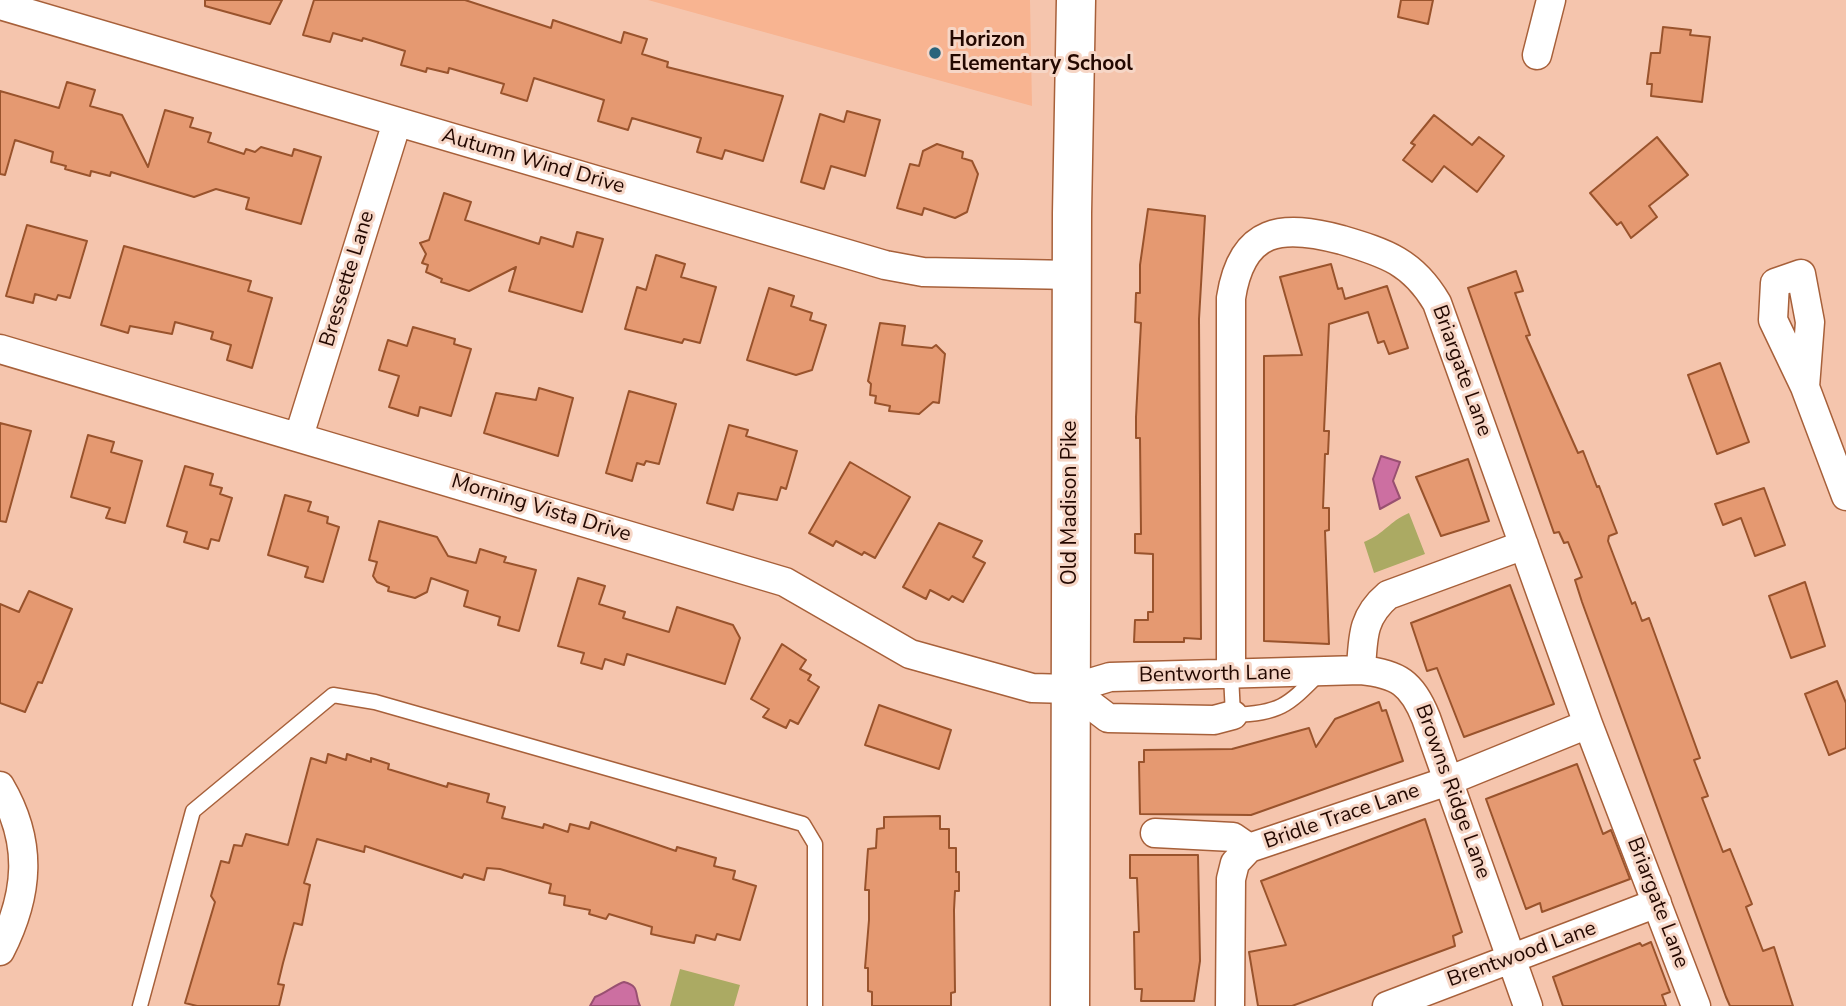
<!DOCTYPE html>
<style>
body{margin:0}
canvas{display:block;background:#f5c5ad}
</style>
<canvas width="1846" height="1006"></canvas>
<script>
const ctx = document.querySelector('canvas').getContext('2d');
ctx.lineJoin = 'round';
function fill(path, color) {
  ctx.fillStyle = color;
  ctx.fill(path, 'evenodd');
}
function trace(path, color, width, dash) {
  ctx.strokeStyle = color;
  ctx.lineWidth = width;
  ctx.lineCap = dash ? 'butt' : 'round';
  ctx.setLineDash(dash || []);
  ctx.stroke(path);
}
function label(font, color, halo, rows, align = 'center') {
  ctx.font = font + ' "Nunito Sans",sans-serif';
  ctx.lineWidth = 6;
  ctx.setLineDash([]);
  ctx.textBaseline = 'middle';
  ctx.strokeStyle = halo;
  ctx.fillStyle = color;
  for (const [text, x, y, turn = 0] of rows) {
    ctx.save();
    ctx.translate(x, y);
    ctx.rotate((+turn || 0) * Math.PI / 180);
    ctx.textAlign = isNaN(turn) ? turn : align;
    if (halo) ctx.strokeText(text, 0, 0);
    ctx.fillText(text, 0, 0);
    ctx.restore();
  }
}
fill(new Path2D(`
 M648 0H1030L1032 106Z`), '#f8b491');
fill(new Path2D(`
 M1409 513 1425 554 1374 573 1364 542C1386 533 1388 522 1409 513Z
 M680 969 740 985 734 1006H670Z`), '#abaa63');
const water = new Path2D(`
 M1381 456 1400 462 1393 481 1400 498 1380 509 1373 479Z
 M624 982C641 986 634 995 640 1006H590L595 997C606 993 616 984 624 982Z`);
fill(water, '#cc6fa1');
trace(water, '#995071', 2);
const building = new Path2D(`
 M205 0H282L270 24 205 6Z
 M314 0H465L551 28 553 20 621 43 624 32 647 39 642 54 668 62 667 67 783 96 763 161 725 150 722 159 697 152 701 138 632 118 628 130 598 121 604 100 534 78 527 101 501 93 504 84 449 68 448 73 427 68 426 72 401 65 405 51 363 38 362 41 333 33 330 42 303 35Z
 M1401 0H1433L1428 24 1398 17Z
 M1663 27 1691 30 1690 35 1710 37 1702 102 1651 96 1652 84H1647L1651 53H1660Z
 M67 82 95 90 90 106 122 115 148 167 165 110 193 118 190 127 211 133 208 142 244 154 246 149 255 152 261 147 292 156 294 149 321 157 301 224 246 209 249 198 216 189 194 197 111 172 110 176 91 171 90 176 65 169 66 166 51 162 53 152 15 140 5 175 0 174V91L59 108Z
 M847 111 880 120 865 176 831 166 824 189 801 182 820 114 844 122Z
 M1434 115 1472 145 1479 137 1504 156 1477 192 1444 166 1432 182 1403 160 1415 145 1411 143Z
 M1657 137 1688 175 1649 206 1657 217 1631 238 1621 222 1617 225 1590 193Z
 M937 144 963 152 962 158 972 161 978 174 967 212 955 218 924 208 922 215 897 208 910 164 919 166 923 151Z
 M444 193 471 202 465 220 539 244 541 237 573 247 577 232 603 239 582 312 509 291 516 267 469 291 441 282 442 279 426 272 428 265 422 263 426 254 420 243 429 240Z
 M1148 209 1205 216 1199 319 1201 639 1184 638V642H1134L1135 620H1148V612H1153V554L1135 553V534H1141L1140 438H1136V417L1141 323 1135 322 1136 293H1140V265Z
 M27 225 87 241 70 298 58 295 56 300 35 294 33 303 6 296Z
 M124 246 251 281 248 291 272 298 252 368 227 360 231 345 211 339 213 332 175 322 172 334 130 326 128 333 101 325Z
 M656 255 685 264 681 277 716 287 700 343 684 339 682 343 625 329 637 287 646 290Z
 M1331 264 1338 289 1342 288 1345 299 1387 286 1408 348 1389 354 1384 341 1378 343 1368 312 1329 324 1324 431H1329L1328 454H1325L1323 508H1329V530L1325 531 1329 644 1264 641V356L1302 355 1280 277Z
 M1516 271 1523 291 1515 293 1530 335 1526 336 1578 453 1583 451 1597 487 1599 486 1617 533 1609 536 1608 541 1632 604 1635 602 1642 621 1649 618 1700 758 1694 760 1708 796 1702 798 1723 852 1730 849 1752 904 1746 907 1763 951 1774 947 1793 1006H1730L1726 997 1582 602 1575 580 1582 577 1568 542 1564 543 1559 532 1554 533 1468 288Z
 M769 288 794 296 791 306 812 313 810 320 826 325 812 370 796 375 747 360Z
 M880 323 905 326 902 345 932 348 936 345 945 354 939 403 933 402 919 414 889 411 890 406 875 403 876 396 870 395 871 384 868 381Z
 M413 327 455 339 454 344 471 349 451 416 420 407 418 416 389 407 399 376 379 370 388 340 407 346Z
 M1720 363 1749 442 1717 454 1688 375Z
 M539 388 573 398 558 456 484 433 496 393 536 400Z
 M629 391 676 404 659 464 646 461 644 465 637 463 632 481 606 473Z
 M0 423 31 431 6 522 0 521Z
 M729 425 748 430 746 436 797 451 786 489 781 487 777 500 738 493 733 510 707 503Z
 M88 435 114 442 111 452 142 461 125 523 106 518 110 508 71 497Z
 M1468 459 1489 521 1441 536 1416 477Z
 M850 462 910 497 875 558 864 552 862 555 836 541 833 546 809 533Z
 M185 466 213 474 210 485 222 488 220 494 232 498 219 541 211 539 208 549 184 542 187 532 167 526Z
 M1764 488 1785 545 1755 556 1741 518 1723 525 1715 504Z
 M285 495 311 502 308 511 328 517 327 523 339 527 323 582 305 577 308 567 268 555Z
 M379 521 437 537 448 556 476 563 480 549 506 557 504 562 536 570 519 631 498 625 500 617 464 606 468 591 431 578 427 592 415 598 388 591 389 587 377 582 373 576 377 562 369 560Z
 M939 523 982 541 973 557 985 563 963 602 952 596 949 600 930 590 926 599 903 587Z
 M578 578 605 586 599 604 625 612 623 618 669 632 677 607 733 625 740 638 725 684 627 654 624 665 605 659 602 669 581 663 584 653 558 646Z
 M1805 582 1825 646 1791 658 1769 596Z
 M1510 585 1554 704 1464 737 1437 668 1427 671 1411 623Z
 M29 591 72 609 42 683 38 682 25 712 0 703V604L19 612Z
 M782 644 806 660 800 669 811 675 808 680 819 687 798 724 790 720 786 728 763 717 769 709 751 699Z
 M1837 681 1846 703V748L1829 755 1805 694Z
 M1379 702 1382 711 1386 710 1403 761 1251 815 1140 814 1139 762H1144V750L1232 749 1309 728 1316 747 1335 719Z
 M879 705 951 730 939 769 865 745Z
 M328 754 346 760 347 754 371 762V758L389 764 388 769 447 787 448 783 489 794 487 802 505 807 502 818 543 828 544 824 568 832 570 824 589 829 591 822 676 851 677 847 716 858 714 866 735 871 733 879 756 886 740 940 717 934 715 940 696 935 694 943 669 938 651 934 652 927 609 914 606 919 589 914 590 910 564 905 565 896 549 893 551 884 500 869 487 868 484 880 464 874 462 878 365 846 364 852 317 839 304 883 310 885 302 925 294 923 283 963 278 984 284 985 279 1006H197L185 1003 215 902 211 896 221 861 229 863 234 845 242 846 246 834 288 845 311 758 326 763Z
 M1577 764 1603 834 1611 830 1630 879 1542 912 1540 903 1526 909 1486 799Z
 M940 816V829H949V848H956V872H959V891H955L954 910 955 992 951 993V1006H872V992L868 991V968H865L869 920V890H865L868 849 876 848 877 829 884 828V817Z
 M1425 819 1462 932 1453 936 1455 946 1292 1006H1258L1249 952 1286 945 1261 881Z
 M1130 855H1198L1200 961 1194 1001H1141L1142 989H1135L1134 932H1139L1137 878H1130Z
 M1651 942 1670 992 1662 995 1666 1006H1563L1553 977 1640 943 1642 946Z`);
fill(building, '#e59971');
trace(building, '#99532c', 2);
const service = new Path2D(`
 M1231 675 1233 715C1281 713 1287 706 1320 673
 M140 1006 193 811 333 695 375 702 803 824 815 844V1006`);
const minor = new Path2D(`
 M0 5 885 265 923 272 1072 275
 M1537 55 1551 0
 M1801 274 1810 322 1805 387 1773 320 1775 283Z
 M0 349 785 582 910 654 1032 688 1070 689 1110 677 1361 670C1398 674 1412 683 1426 718L1528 1006
 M1805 387 1846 496
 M299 436 397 122
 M1361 670C1363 637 1362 617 1388 595L1524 545
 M1231 675V298C1242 227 1282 224 1342 240 1386 253 1413 262 1437 303L1588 724 1696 1006
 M1070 689 1108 718 1214 720 1233 715
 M0 786C33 842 29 894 0 951
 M1155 833 1233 837 1249 848
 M1230 1006 1231 879 1235 863 1249 848 1448 781 1588 724
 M1387 1006 1657 903`);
const secondary = new Path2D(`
 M1070 1006 1072 213 1076 0`);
trace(service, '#a7603a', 17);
trace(minor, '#a7603a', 31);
trace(secondary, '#a7603a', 41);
trace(service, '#fff', 14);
trace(minor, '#fff', 28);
trace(secondary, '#fff', 38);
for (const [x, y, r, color] of [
 [935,53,7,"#29647c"]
]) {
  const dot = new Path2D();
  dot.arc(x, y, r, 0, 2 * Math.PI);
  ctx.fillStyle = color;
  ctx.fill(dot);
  trace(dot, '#f6d6c6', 2.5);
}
label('bold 21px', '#230800', '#f6d6c6', [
 ["Horizon",949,41],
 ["Elementary School",949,65]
], 'left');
label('21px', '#230800', '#f6d6c6', [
 ["Autumn Wind Drive",533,162,16],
 ["Bressette Lane",348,279,-73],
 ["Briargate Lane",1461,371,70],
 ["Old Madison Pike",1071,503,-90],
 ["Morning Vista Drive",541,509,17],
 ["Bentworth Lane",1215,675,-1],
 ["Browns Ridge Lane",1452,792,70],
 ["Bridle Trace Lane",1342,817,-19],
 ["Briargate Lane",1657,903,69],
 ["Brentwood Lane",1522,955,-20]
]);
</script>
